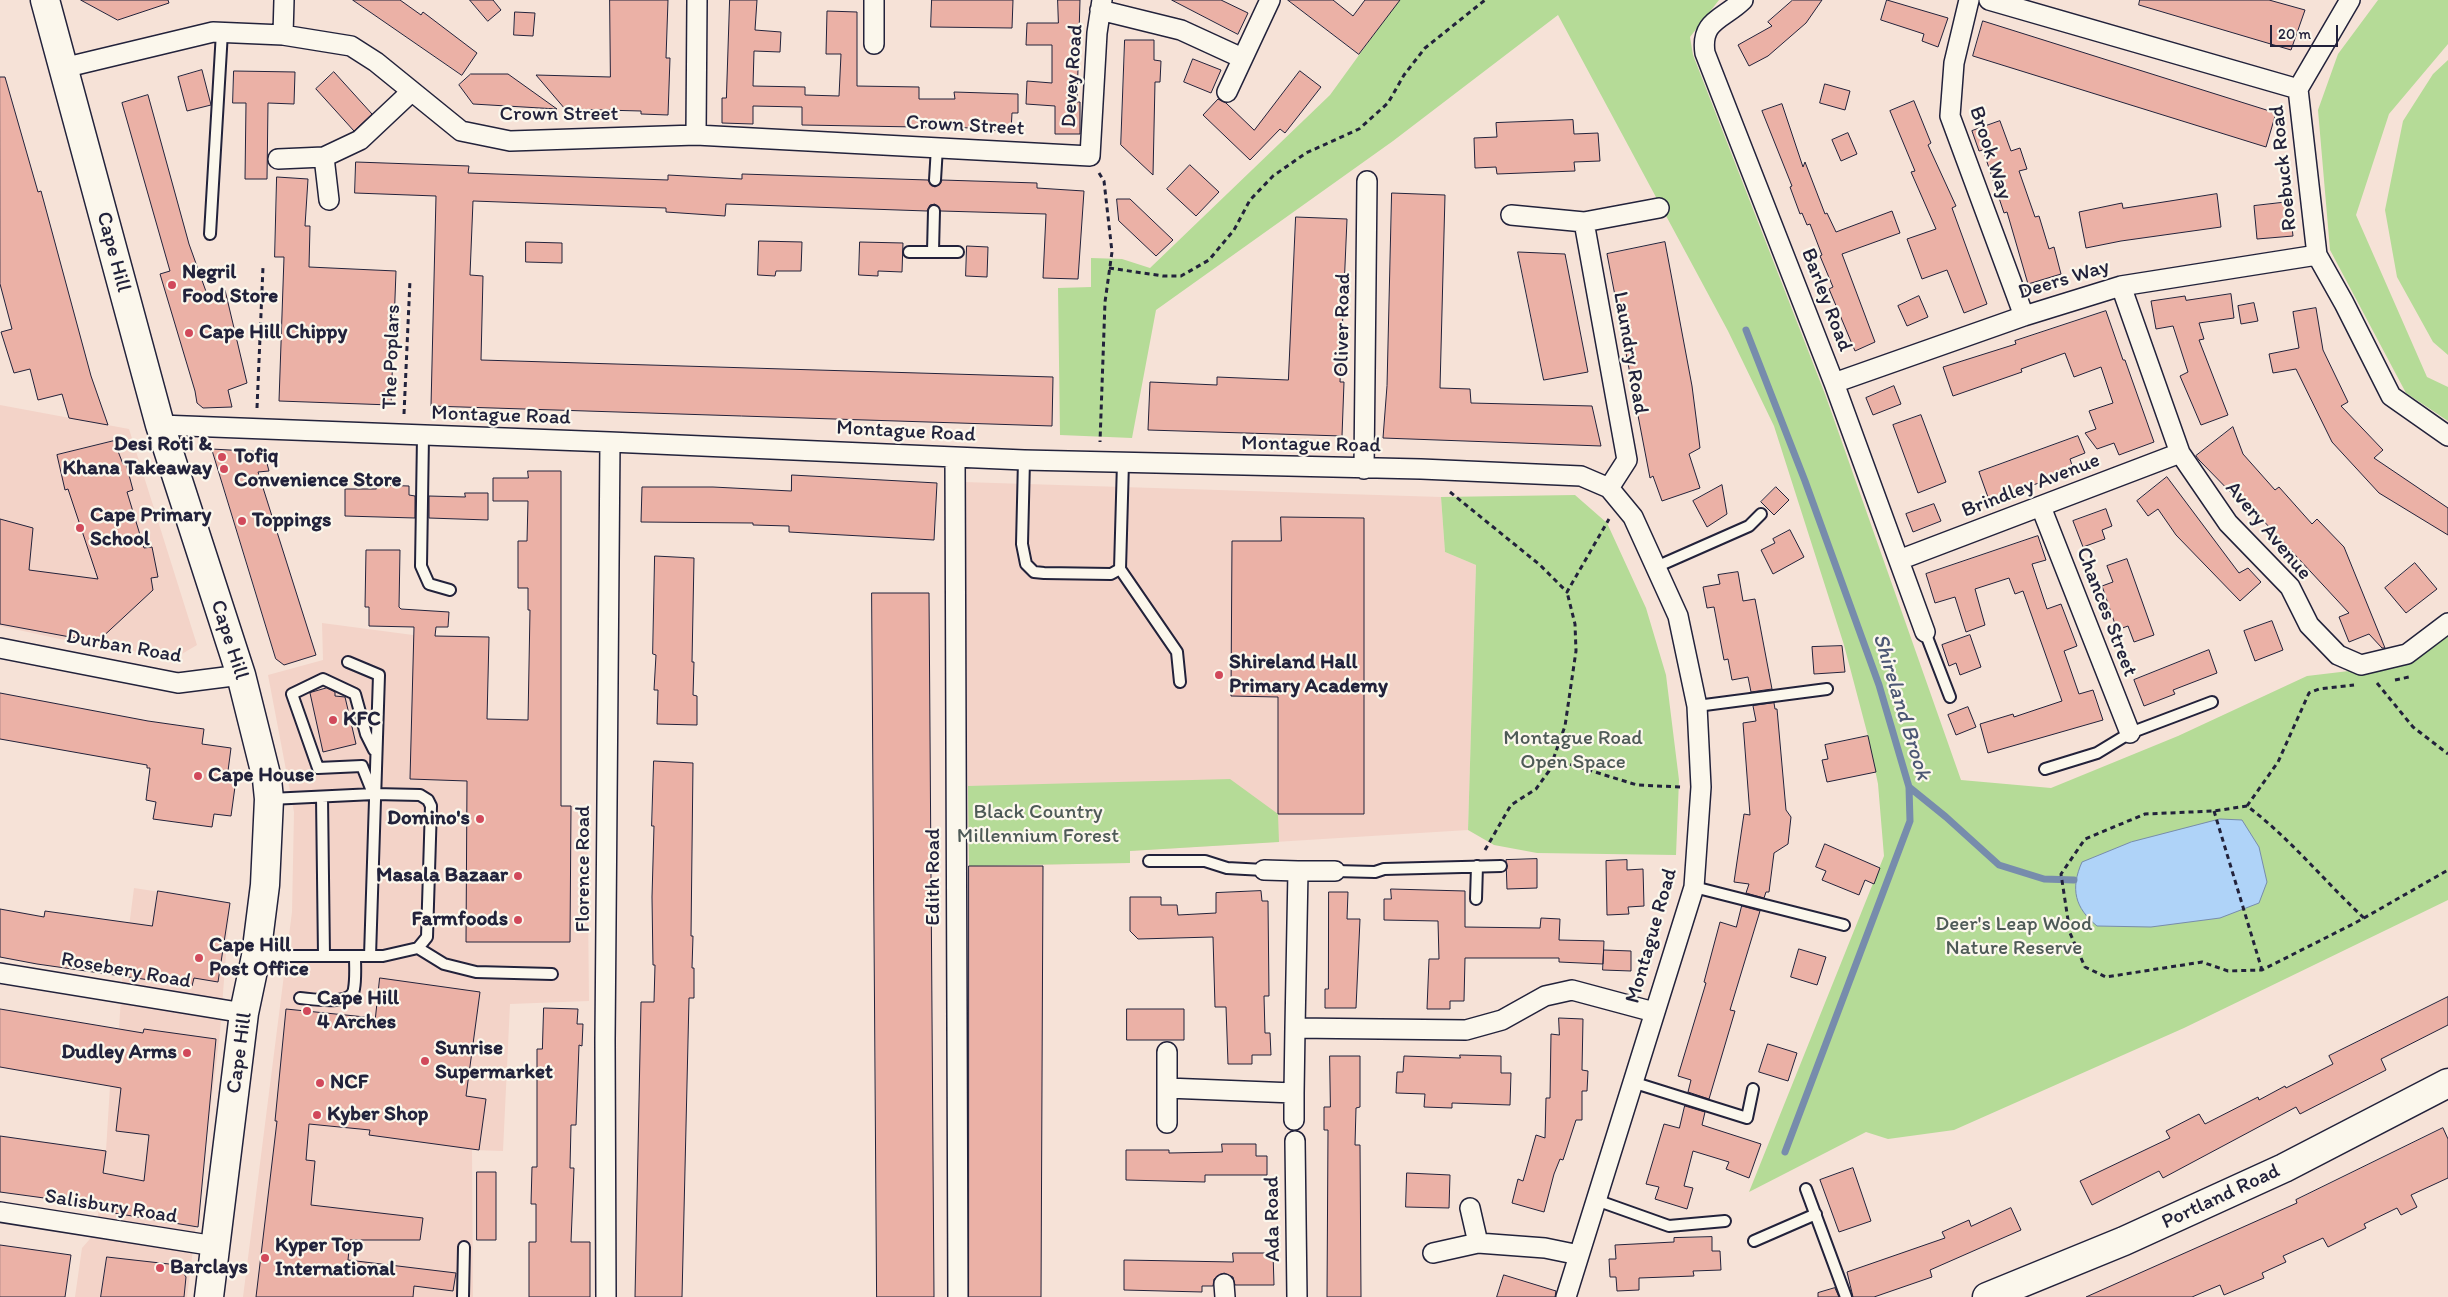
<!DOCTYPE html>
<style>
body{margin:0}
#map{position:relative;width:2448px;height:1297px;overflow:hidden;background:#f6e2d7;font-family:Itim,sans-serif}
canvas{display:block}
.scale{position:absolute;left:2270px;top:25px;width:68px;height:22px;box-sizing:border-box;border:2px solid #22223b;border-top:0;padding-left:6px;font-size:15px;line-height:18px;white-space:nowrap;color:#22223b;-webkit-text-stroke:4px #fbf7ec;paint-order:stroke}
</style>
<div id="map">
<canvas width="2448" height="1297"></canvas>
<div class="scale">20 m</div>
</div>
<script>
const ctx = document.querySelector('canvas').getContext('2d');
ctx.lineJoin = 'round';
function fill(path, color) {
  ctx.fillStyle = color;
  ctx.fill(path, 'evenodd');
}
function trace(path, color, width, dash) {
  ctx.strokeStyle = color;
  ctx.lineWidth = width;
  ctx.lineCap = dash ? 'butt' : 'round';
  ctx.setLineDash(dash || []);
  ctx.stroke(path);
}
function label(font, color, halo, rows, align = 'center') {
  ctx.font = font + ' Itim,sans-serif';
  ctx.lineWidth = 4.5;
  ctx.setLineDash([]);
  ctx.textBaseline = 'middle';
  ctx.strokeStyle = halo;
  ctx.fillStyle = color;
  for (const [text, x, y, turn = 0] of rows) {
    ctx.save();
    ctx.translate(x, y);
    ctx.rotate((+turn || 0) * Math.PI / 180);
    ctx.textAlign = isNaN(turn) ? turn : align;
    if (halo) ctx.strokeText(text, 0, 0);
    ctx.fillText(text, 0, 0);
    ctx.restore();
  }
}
fill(new Path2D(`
 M0 405 129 429 197 645 175 658 60 639 0 626Z
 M963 482 1441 497 1445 552 1476 565 1468 830 1130 851V863L969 866Z
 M322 623 413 635 489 637 486 781 487 803 587 806 589 1001 510 1004 503 1151 472 1150 473 1297H243L292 912 294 812 268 675 323 660Z
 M134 888 230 903 220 1032 187 1297H75L82 1248 96 1232 106 1151 110 1086 119 1029 122 981Z`), '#f3d3c8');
fill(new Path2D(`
 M1399 0H1719L1690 37 1693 55 1825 394 1961 780 2051 788 2178 736 2307 676 2391 666 2424 653 2448 635V900L2184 1028 1954 1130 1888 1139 1866 1132 1749 1192 1884 856 1878 784 1868 736 1844 645 1774 426 1728 331 1558 15 1393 141 1156 310 1132 438 1060 435 1058 288 1091 287V258L1122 259 1150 268 1330 95Z
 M2378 0H2448V44L2389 114 2356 215 2427 377 2448 387V421L2406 393 2330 250 2318 110 2338 54Z
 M2448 60V355L2433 342 2397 277 2385 210 2403 121 2433 74Z
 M1575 495 1607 523 1646 608 1666 675 1679 780 1676 855 1537 853 1494 845 1468 830 1476 565 1445 552 1441 497Z
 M1230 779 1278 814 1279 842 1130 851V863L969 866 968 786Z`), '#b5db97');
const water = new Path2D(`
 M2220 819 2242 820 2259 847 2267 882 2259 903 2220 918 2151 927 2097 926C2075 908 2070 889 2082 862L2131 842Z`);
fill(water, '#afd3f8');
trace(water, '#778cac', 1);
trace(new Path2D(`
 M1746 330 1805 481 1879 685 1909 787 1910 821 1785 1152
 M1909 787 1946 817 1999 865 2044 879 2074 880`), '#778cac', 7);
const building = new Path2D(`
 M81 0H168L169 3 118 20Z
 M353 0H400L421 15 423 12 477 53 462 75Z
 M470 0H493L501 10 488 21Z
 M610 0H668L666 58H670L668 115 641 114V111L565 109 536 75 610 77Z
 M730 0H757L755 30 781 32 780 52 754 51 753 86 805 87V95L839 96 841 54H826L827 11 857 12V86L919 87V99H955L954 92 1018 94V113H1012L1011 131 975 130V128L802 125V107L753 106V124L722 123V98H726Z
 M932 0H1013L1012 28 931 27Z
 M1058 0H1080L1077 102H1080V134H1055V106L1026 104 1027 81 1052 83V45H1026L1027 23H1058Z
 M1172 0H1221L1248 13 1238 34Z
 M1288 0H1333L1353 16 1365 0H1400L1359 54Z
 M1793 0H1822L1806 23 1768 56 1749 66 1738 45 1772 26 1768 22Z
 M1887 0 1948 18 1938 47 1922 41 1924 34 1881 20Z
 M2140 0H2269L2305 10 2291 50 2139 5Z
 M515 12 535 13 533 36 514 35Z
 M1983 21 2276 113 2266 147 1973 56Z
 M1125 40H1154V60L1161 61 1160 82H1155L1153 175 1121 145Z
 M1193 59 1221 70 1211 93 1184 82Z
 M202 70 211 105 187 111 178 77Z
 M234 71 295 72 294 104 268 103 267 179H245L246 103H233Z
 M1300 71 1321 87 1285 133 1280 129 1250 160 1203 115 1218 99 1226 103 1254 130Z
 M334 72 372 114 354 131 316 89Z
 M471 74H508L557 109 473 104 459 85Z
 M0 77H5L38 192 41 191 91 376 108 425 69 418 62 394 38 400 30 369 14 373 1 332 12 329 0 284Z
 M1825 84 1850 91 1845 110 1820 103Z
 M148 95 189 244 208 297 225 290 247 383 228 390 232 407 203 408 197 403 195 391 160 274 170 271 122 103Z
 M1914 101 1931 143 1928 145 1956 206 1952 208 1987 304 1964 313 1947 270 1922 279 1907 239 1936 229 1911 172 1915 171 1890 111Z
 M1782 104 1803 167 1805 162 1825 214 1827 213 1836 232 1892 211 1900 233 1842 254 1875 342 1855 351 1829 289 1833 287 1820 256 1822 255 1810 224 1807 225 1802 213 1800 214 1790 187 1792 186 1762 111Z
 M1573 120 1574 134 1598 133 1600 161 1574 162 1575 171 1497 174 1496 167 1475 168 1474 138 1497 137 1496 123Z
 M2000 121 2011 151 2020 148 2027 169 2019 171 2035 217 2039 216 2049 249 2054 247 2061 274 2028 284 2007 212 2004 213 1983 150 1979 151 1972 131Z
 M1848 133 1857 154 1841 161 1832 140Z
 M356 162 469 166 468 173 668 180V175L742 179V174L928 180 931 185 935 187 940 184 942 180 1037 183V188L1084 191 1078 279 1043 278 1046 214 941 211 935 204 930 205 927 211 726 204 725 216 666 212V208L473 201 470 275 483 276 481 360 1053 377 1052 426 431 406 436 196 355 193Z
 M1190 165 1219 192 1196 216 1167 189Z
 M277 177 308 179 305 226H310L309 267 396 271 391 405 279 401 284 257H275Z
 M1392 193 1445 195 1440 388 1470 389 1471 403 1592 406 1601 446 1383 438 1387 386Z
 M2217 194 2221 227 2121 241 2086 248 2079 212 2122 203 2123 208Z
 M1117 199H1130L1173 240 1156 256 1119 221Z
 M2289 202 2293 236 2257 239 2254 206Z
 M1296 217 1347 219 1340 382H1344L1342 436 1148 430 1150 382 1217 385V377L1288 380Z
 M759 241 802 242 801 271H776L775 276 758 275Z
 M526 242 562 243V263L526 262Z
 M860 242 903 243 902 272 878 271V276L859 275Z
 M1665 242 1692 386 1700 448 1689 454 1700 488 1662 501 1653 476 1650 478 1607 254Z
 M967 246 988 247 987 277 966 276Z
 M1518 252 1565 254 1588 372 1544 380Z
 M2231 294 2234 318 2199 323 2204 339 2199 340 2228 415 2201 425 2180 376 2188 372 2173 326 2156 329 2151 301 2185 296 2186 300Z
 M1919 296 1928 317 1907 326 1898 306Z
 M2254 303 2258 321 2241 324 2238 306Z
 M2316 308 2323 350 2348 402 2341 406 2383 450 2374 458 2448 508V535L2379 493 2332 442 2296 369 2273 373 2269 354 2299 348 2293 312Z
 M2106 311 2123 360H2125L2154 442 2119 455 2114 443 2097 449 2085 433 2096 429 2089 411 2113 403 2101 367 2074 377 2065 353 2021 369 2022 372 1953 396 1943 367 2016 344 2015 341Z
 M1894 386 1901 404 1873 415 1866 398Z
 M1921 415 1946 482 1918 493 1893 425Z
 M2233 427 2243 454 2275 490 2279 487 2312 524 2317 519 2344 547 2385 648H2382L2369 634 2349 642 2339 617 2349 613 2246 502 2243 505 2199 460 2196 456Z
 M2078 436 2085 453 2070 459 2074 471 1989 500 1979 472Z
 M114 441 123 464H126L133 490 127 492 144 548 152 547 158 577 151 578 153 590 97 642 0 624V519L33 528 29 570 98 579 68 489 65 490 57 455Z
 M212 449 264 452 269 471 258 472 316 655 284 665 276 659Z
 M528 471H561V806H571L570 942H466L467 781 410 779 414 627 369 626V607H365L366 550H400L399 607 401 609 449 612 448 627H436L435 636 489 637 487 719 528 720 530 610H528V588H518V541H527L528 501H493V478H528Z
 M792 475 937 483 934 540 789 532V526L753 525V523L641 522 642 487H713L791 491Z
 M2167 477 2239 573 2248 568 2261 582 2240 601 2176 535 2158 509 2148 516 2137 501Z
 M376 485 409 486V495L415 496V518L345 516V489H376Z
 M1722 485 1727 514 1707 527 1693 501Z
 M1776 487 1789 500 1774 515 1761 502Z
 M465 493H488V520L429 518V496L465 497Z
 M1934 504 1941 521 1913 532 1906 514Z
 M2106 509 2112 526 2102 530 2105 539 2083 547 2073 521Z
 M1281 517 1364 518V814H1278V697L1231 696 1232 541H1281Z
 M1790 530 1804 557 1773 574 1761 550 1775 543 1773 539Z
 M2038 536 2046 560 2032 564 2047 609 2061 604 2077 646 2064 651 2079 694 2093 690 2103 720 1988 753 1980 724 2013 714 2014 717 2062 701 2023 591 2015 594 2009 578 1975 589 1985 625 1966 632 1955 597 1935 603 1926 574Z
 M655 556 694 558 692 662H694L693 695 697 696V725L657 724 658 690H654L656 655 653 654Z
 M2127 559 2154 635 2134 642 2128 626 2117 630 2102 586 2113 582 2107 566Z
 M2415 563 2437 589 2406 613 2385 588Z
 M1738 572 1743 601 1755 599 1772 689 1751 692 1748 677 1732 680 1728 659 1724 660 1714 607 1707 608 1703 587 1720 584 1718 575Z
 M872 593H929L934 1297H877Z
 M2272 621 2283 650 2255 661 2244 631Z
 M1970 635 1981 667 1960 675 1956 663 1949 666 1942 645Z
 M1842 646 1845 672 1814 674 1812 647Z
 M2209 650 2217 673 2173 690 2175 694 2144 706 2134 680Z
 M327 688 335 692V696L345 697 356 744 323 752 310 693Z
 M0 693 148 721 204 729 202 744 231 748 228 771 237 772 231 816 214 814 212 827 153 819 156 802 146 800 150 768H147V765L0 739Z
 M1774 703 1775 709H1777L1786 810 1791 817 1788 844 1774 853 1769 892H1766L1764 898 1746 893 1749 884 1734 882 1744 814 1750 815 1743 723 1756 721 1753 706Z
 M1968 707 1976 727 1956 735 1948 715Z
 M1868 736 1876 772 1827 782 1822 760 1828 759 1825 745Z
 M654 761 693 763 691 936H693L692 968H694V998H689L682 1297H635L641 1002H654L655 965H653L652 897 654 826H652Z
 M1825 844 1880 868 1874 884 1865 880 1859 895 1822 880 1826 871 1816 867Z
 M1537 859V888L1507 889 1506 860Z
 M1627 860V870L1643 869 1644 906 1628 907 1629 914 1607 915 1606 861Z
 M969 866H1043L1041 1297H969Z
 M1391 889 1465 891V927L1540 928 1541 918 1560 919 1559 940 1604 941 1603 964 1559 962V958H1465L1464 1001H1450V1009H1427L1429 959H1439L1438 921 1384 920V899H1391Z
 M158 891 230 903 218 982 194 978 192 986 37 964 0 957V909L44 917 45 911 152 926Z
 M1261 891 1262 901H1268L1269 996H1264L1265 1033H1270L1271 1055H1252V1064H1228L1226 1007H1215L1213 937 1138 939 1130 931V897H1161V905H1177L1178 915 1216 913V893Z
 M1329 892H1348L1347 919H1360L1356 1008H1325V989H1328Z
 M1742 906 1760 911 1730 1010 1735 1011 1709 1099 1688 1092 1691 1080 1678 1076 1706 983 1704 982 1720 922 1736 927Z
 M1799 949 1826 957 1817 985 1791 977Z
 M1604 950 1631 951V971L1603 970Z
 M380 978 480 992 466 1096 486 1099 479 1150 369 1135 370 1130 309 1124 306 1160 315 1161 311 1205 423 1218 420 1240H350L348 1260 456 1273 453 1291 414 1286 413 1297H256L277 1121H275L286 1009 375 1018Z
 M2448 997V1025L2381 1059 2386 1070 2300 1114 2296 1107 2163 1178 2159 1171 2092 1205 2080 1181 2170 1138 2166 1131 2199 1114 2205 1124 2258 1097 2259 1100 2285 1086 2286 1088 2333 1064 2329 1056Z
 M544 1008 578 1009 577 1024H583L582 1046 579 1045 576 1125H571L570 1168H574L571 1242H590V1297H529V1242H536V1204H531L532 1167H537V1049H542Z
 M0 1009 143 1033 144 1029 216 1039 198 1227 102 1211 103 1206 0 1192V1136L106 1151 103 1173 144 1181 149 1135 116 1131 121 1088 0 1067Z
 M1127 1009H1184V1040H1127Z
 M1559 1018 1583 1019 1582 1070 1588 1071 1587 1091H1582V1120H1576L1563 1160 1560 1159 1554 1174 1544 1212 1512 1203 1518 1179 1523 1181 1536 1135 1545 1138 1546 1098H1550L1551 1034 1559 1035Z
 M1768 1044 1797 1053 1788 1081 1759 1072Z
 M1460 1055 1501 1056V1073H1511L1510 1105 1452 1103V1108L1424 1107 1425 1094 1396 1093 1397 1072H1403L1404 1056 1460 1058Z
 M1330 1056H1360V1107L1356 1108 1355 1145H1360L1361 1297H1327L1328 1130H1324V1107H1330Z
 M1685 1106 1705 1112 1702 1125 1761 1144 1749 1178 1726 1169 1729 1162 1693 1151 1684 1186 1693 1188 1687 1209 1655 1199 1659 1187 1646 1184 1664 1124 1679 1128Z
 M2443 1128 2448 1139V1178L2411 1195 2417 1207 2401 1215 2397 1208 2364 1224 2366 1228 2328 1247 2323 1238 2283 1256 2286 1262 2262 1273 2264 1278 2224 1295 2220 1285 2192 1297H2086L2297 1203 2296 1200Z
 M1222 1144H1256V1156H1267V1175H1205V1182L1126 1180V1150H1169V1153L1222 1152Z
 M1853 1168 1871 1221 1839 1232 1820 1180Z
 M477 1172H496V1240H477Z
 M1407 1173 1450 1175 1449 1208 1406 1207Z
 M2011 1208 2021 1230 1930 1270 1932 1277 1874 1297H1853L1847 1272 1945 1238 1942 1232 1969 1220 1971 1226Z
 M1712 1237V1251H1720L1721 1270 1693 1271 1694 1276 1639 1278V1290L1617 1291 1616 1277H1610L1609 1259H1616L1615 1245 1674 1242V1238Z
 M0 1245 71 1255 65 1297H0Z
 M1233 1253H1273L1274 1285H1235L1233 1277 1224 1273 1214 1279 1213 1286H1202V1292L1124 1290V1260L1233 1262Z
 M107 1257 178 1265 186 1277 184 1297H101Z
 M1504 1275 1556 1291 1555 1297H1497Z
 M1835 1288 1839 1297H1818V1293Z`);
fill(building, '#ebb1a6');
trace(building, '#22223b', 1);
const lane = new Path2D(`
 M935 180 937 147
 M210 234 222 32
 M933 251 934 211
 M909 252H958
 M423 436 421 566 429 584 450 590
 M1024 460 1022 544 1026 564 1034 572 1044 573 1111 574 1120 569
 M1123 462 1120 569 1177 652 1180 682
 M1656 567 1749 526 1761 514
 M1925 632 1950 697
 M348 662 379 675 370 956
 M1697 706 1827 689
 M2045 769 2097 753 2130 733 2212 702
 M372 791 362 766 318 768 292 694 323 679 355 694 366 734 374 750
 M322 797 324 956
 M1149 861H1205L1227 868 1264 870
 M1335 871 1375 872 1384 869 1501 866
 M1694 887 1844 925
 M1476 899 1477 866
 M418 948 444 964 476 972 552 974
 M257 956H383L418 948 427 937 431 806 428 800 420 795 374 794 270 799
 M300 998C313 999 352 1006 354 989 356 978 355 967 355 956
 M1632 1082 1747 1118 1753 1089
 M1806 1189 1846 1297
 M1596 1200 1669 1226 1725 1221
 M1754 1241 1816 1214
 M463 1297 464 1247`);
const street = new Path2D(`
 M874 0V44
 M1743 0C1724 19 1700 20 1705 53L1834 383 1925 632
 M1969 0 1954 63 1950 116 2024 316
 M1989 0 2298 89
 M2350 0 2298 89 2317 255 2344 303 2391 396 2448 436
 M1100 10 1181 30 1242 58
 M283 35 284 0
 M63 68 213 32 283 35 351 46 376 62 461 131 510 141 696 135 1090 156 1097 33 1102 0
 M1227 92 1270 0
 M696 135 697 0
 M324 157 329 200
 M278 159 324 157 360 140 411 92
 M1511 215 1584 222
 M2121 286 2180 453 2228 523 2290 587 2309 625 2338 655 2361 665 2407 654 2448 623
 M1834 383 2024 316 2121 286 2317 255
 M160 425 610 442 1024 460 1421 469 1581 476 1609 488 1633 517 1678 616 1697 706 1701 787 1694 887 1566 1297
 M955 457 958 1297
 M1364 469 1367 181
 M1609 488 1627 460 1584 222 1659 208
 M2041 507 2130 733
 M1899 560 2180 453
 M0 648 178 683 241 675
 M1264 870 1298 871
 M0 973 244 1013
 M1295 1028 1298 871H1335
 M1167 1052V1088L1294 1093 1295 1028 1466 1030 1502 1020 1545 996 1572 990 1654 1012
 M1167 1088V1123
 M1294 1093V1120
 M1295 1141 1297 1297
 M1470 1208 1478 1243
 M0 1212 215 1246
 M1433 1253 1478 1243 1545 1248 1579 1255
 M1224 1284 1225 1297
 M606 1297 605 1040 610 442`);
const secondary = new Path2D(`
 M1987 1297 2124 1241 2284 1168 2448 1083`);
const primary = new Path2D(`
 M45 0 160 425 241 675 267 779 269 799 265 885 256 956 244 1013 209 1297`);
trace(lane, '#22223b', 14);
trace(street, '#22223b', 22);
trace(secondary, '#22223b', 31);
trace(primary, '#22223b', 31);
trace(new Path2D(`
 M1099 173 1104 181 1112 252 1105 302 1100 442
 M1109 268 1163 276H1181L1209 260 1234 230 1250 200 1273 176 1306 153 1359 129 1388 103 1404 75 1425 48 1485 0
 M257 408 263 267
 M404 414 410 280
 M1450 492 1540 565 1567 592 1609 519
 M2395 680 2409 677
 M2377 683 2413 727 2448 754
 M1553 759 1637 785 1681 787
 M2247 806 2278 762 2309 693 2319 689 2354 685
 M2214 811 2262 970
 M1485 850 1511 805 1536 789 1549 771 1565 726 1576 651 1575 624 1567 592
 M2364 918C2324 881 2290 838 2247 806L2214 811 2145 814 2085 839 2061 874 2070 933 2085 967 2106 977 2202 962 2228 971 2262 970 2353 924 2364 918 2448 870`), '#22223b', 3, [5, 4]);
trace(lane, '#fbf7ec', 10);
trace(street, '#fbf7ec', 19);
trace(secondary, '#fbf7ec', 28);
trace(primary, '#fbf7ec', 28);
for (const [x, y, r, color] of [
 [172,285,5,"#d1495b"],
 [189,333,5,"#d1495b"],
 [222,457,5,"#d1495b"],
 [224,469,5,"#d1495b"],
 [242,521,5,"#d1495b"],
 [80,528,5,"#d1495b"],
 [1219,675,5,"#d1495b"],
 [333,720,5,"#d1495b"],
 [198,776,5,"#d1495b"],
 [480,819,5,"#d1495b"],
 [518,876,5,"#d1495b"],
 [518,920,5,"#d1495b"],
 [199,958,5,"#d1495b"],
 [307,1011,5,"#d1495b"],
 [187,1053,5,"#d1495b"],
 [425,1061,5,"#d1495b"],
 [320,1083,5,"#d1495b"],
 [317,1115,5,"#d1495b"],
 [265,1258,5,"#d1495b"],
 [160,1268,5,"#d1495b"]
]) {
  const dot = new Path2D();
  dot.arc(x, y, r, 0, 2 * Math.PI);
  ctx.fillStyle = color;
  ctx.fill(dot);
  trace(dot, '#fbf7ec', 2);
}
label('21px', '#22223b', '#fbf7ec', [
 ["Devey Road",1073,76,-86],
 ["Crown Street",559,115],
 ["Crown Street",965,126,3],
 ["Brook Way",1990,153,72],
 ["Roebuck Road",2284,168,-96],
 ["Cape Hill",113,252,75],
 ["Deers Way",2064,280,-17],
 ["Barley Road",1826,300,69],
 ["Oliver Road",1343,325,-89],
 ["Laundry Road",1630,353,80],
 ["The Poplars",392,357,-88],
 ["Montague Road",501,416,2],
 ["Montague Road",906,432,3],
 ["Montague Road",1311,445,1],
 ["Brindley Avenue",2031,486,-21],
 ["Avery Avenue",2268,531,50],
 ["Chances Street",2106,612,69],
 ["Cape Hill",229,640,72],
 ["Durban Road",124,647,10],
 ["Florence Road",584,869,-90],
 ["Edith Road",934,877,-90],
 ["Montague Road",1652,936,-74],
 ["Rosebery Road",126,971,10],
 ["Cape Hill",240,1053,-82],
 ["Portland Road",2221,1197,-25],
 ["Salisbury Road",111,1207,9],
 ["Ada Road",1273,1219,-91]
]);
label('bold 21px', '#22223b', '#fbf7ec', [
 ["Negril",182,273],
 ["Food Store",182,297],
 ["Cape Hill Chippy",199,333],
 ["Desi Roti &",212,445,"right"],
 ["Khana Takeaway",212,469,"right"],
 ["Tofiq",234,457],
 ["Convenience Store",234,481],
 ["Cape Primary",90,516],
 ["School",90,540],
 ["Toppings",252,521],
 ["Shireland Hall",1229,663],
 ["Primary Academy",1229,687],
 ["KFC",343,720],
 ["Cape House",208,776],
 ["Domino's",470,819,"right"],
 ["Masala Bazaar",508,876,"right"],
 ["Farmfoods",508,920,"right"],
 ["Cape Hill",209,946],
 ["Post Office",209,970],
 ["Cape Hill",317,999],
 ["4 Arches",317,1023],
 ["Sunrise",435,1049],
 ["Supermarket",435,1073],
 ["Dudley Arms",177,1053,"right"],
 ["NCF",330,1083],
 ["Kyber Shop",327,1115],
 ["Kyper Top",275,1246],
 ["International",275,1270],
 ["Barclays",170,1268]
], 'left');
label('21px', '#4e5a57', '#fbf7ec', [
 ["Montague Road",1573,739],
 ["Open Space",1573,763],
 ["Black Country",1038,813],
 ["Millennium Forest",1038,837],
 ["Deer's Leap Wood",2014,925],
 ["Nature Reserve",2014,949]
]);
label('italic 22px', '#4c5774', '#fbf7ec', [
 ["Shireland Brook",1901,707,73]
]);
</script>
